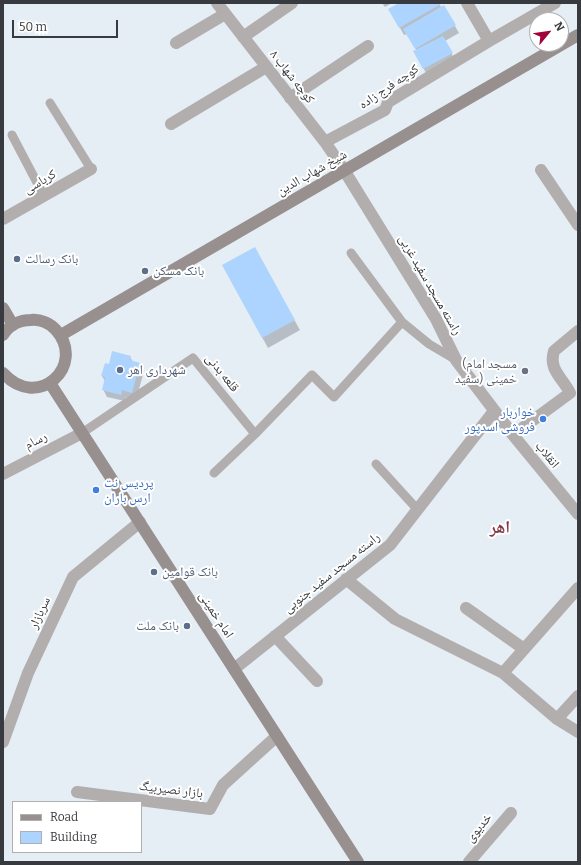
<!DOCTYPE html>
<meta charset="utf-8">
<style>
body{margin:0}
#map{position:relative;width:581px;height:865px;overflow:hidden;background:#e5edf5;font-family:Bitter,serif}
canvas{display:block}
.frame{position:absolute;inset:0;border:4px solid #373a3e;pointer-events:none}
.legend{position:absolute;left:12px;top:801px;width:130px;height:52px;box-sizing:border-box;background:#fff;border:1px solid #afb0b2;margin:0;padding:5px 7px;list-style:none;font-size:12px;color:#373a3e}
.legend li{display:flex;align-items:center;gap:8px;height:20px}
.legend b{width:20px;border:1px solid #afb0b2}
.north{position:absolute;left:529px;top:12px;width:40px;height:40px;box-sizing:border-box;background:#fff;border:1px solid #afb0b2;border-radius:50%;rotate:61deg;font-size:11px;font-weight:700;line-height:16px;text-align:center;color:#373a3e}
.north::after{content:'';display:block;margin:auto;width:14px;height:18px;background:#a2033b;clip-path:polygon(50% 0,100% 100%,50% 72%,0 100%)}
.scale{position:absolute;left:12px;top:20px;width:106px;height:18px;box-sizing:border-box;border:2px solid #373a3e;border-top:0;padding-left:5px;font-size:12px;line-height:14px;white-space:nowrap;color:#373a3e;-webkit-text-stroke:3px #fff;paint-order:stroke}
</style>
<div id="map">
<canvas width="581" height="865"></canvas>
<div class="frame"></div>
<ul class="legend">
<li><b style="height:5px;background:#98908f"></b>Road</li>
<li><b style="height:11px;background:#acd4fe"></b>Building</li>
</ul>
<div class="north">N</div>
<div class="scale">50 m</div>
</div>
<script>
const ctx = document.querySelector('canvas').getContext('2d');
ctx.lineJoin = 'round';
function fill(path, color) {
  ctx.fillStyle = color;
  ctx.fill(path, 'evenodd');
}
function trace(path, color, width, dash) {
  ctx.strokeStyle = color;
  ctx.lineWidth = width;
  ctx.lineCap = dash ? 'butt' : 'round';
  ctx.setLineDash(dash || []);
  ctx.stroke(path);
}
function label(font, color, halo, rows, align = 'center') {
  ctx.font = font + ' Bitter,"Noto Naskh Arabic",serif';
  ctx.lineWidth = 4;
  ctx.setLineDash([]);
  ctx.textBaseline = 'middle';
  ctx.strokeStyle = halo;
  ctx.fillStyle = color;
  for (const [text, x, y, turn = 0] of rows) {
    ctx.save();
    ctx.translate(x, y);
    ctx.rotate((+turn || 0) * Math.PI / 180);
    ctx.textAlign = isNaN(turn) ? turn : align;
    if (halo) ctx.strokeText(text, 0, 0);
    ctx.fillText(text, 0, 0);
    ctx.restore();
  }
}
fill(new Path2D(`
 M382 3H392L385 7Z
 M401 3H439L441 7 443 6 459 33 445 41 454 58 426 73 415 52 417 51 407 34 404 35 390 10Z
 M254 248 300 330 268 348 223 266Z
 M130 357 133 362 139 363 144 371 136 400 126 397 125 401 107 397 103 389 105 381 102 376 110 365Z`), '#0003');
fill(new Path2D(`
 M399 3H440L441 4 399 28 388 9Z
 M444 5 456 25 415 49 403 29Z
 M443 36 453 53 423 69 413 51Z
 M255 247 295 320 262 338 222 265Z
 M112 351 131 356 130 360 140 363 132 393 122 390 121 395 102 390 105 377 101 376 105 363 109 364Z`), '#acd4fe');
trace(new Path2D(`
 M50 103 91 169
 M12 135 44 196
 M351 253 402 322 429 344 456 360
 M82 433 193 358 255 434
 M376 464 417 509
 M214 473 255 434 312 375 334 397 402 322`), '#b3aeae', 9);
trace(new Path2D(`
 M217 3 325 142 344 170 436 319 456 360 513 435 578 514
 M243 37 292 3
 M489 41 555 3
 M176 43 225 14
 M290 98 368 46
 M171 124 266 67
 M325 142 385 110 388 102 489 41 467 3
 M541 170 578 225
 M3 219 91 169
 M513 435 570 393C563 378 548 370 554 351L578 331
 M3 474 82 433
 M346 579 395 619 503 673 557 719 578 732
 M466 608 524 649
 M275 636 317 681
 M234 669 390 545 494 411
 M503 673 578 588
 M557 719 578 696
 M3 742 28 673 73 577 140 522
 M77 792 210 809 223 785 277 736
 M469 862 511 813`), '#b3aeae', 12);
trace(new Path2D(`
 M3 308 13 325
 M3 335C9 325 20 320 31 320 40 319 50 323 56 330 87 365 38 412 3 373
 M61 335 578 35
 M50 383 358 862`), '#98908f', 12);
for (const [x, y, r, color] of [
 [17,259,4,"#5c6f8a"],
 [145,271,4,"#5c6f8a"],
 [120,370,4,"#5c6f8a"],
 [525,371,4,"#6b7280"],
 [543,419,4,"#3f7fe0"],
 [96,490,4,"#3f7fe0"],
 [154,572,4,"#5c6f8a"],
 [187,626,4,"#5c6f8a"]
]) {
  const dot = new Path2D();
  dot.arc(x, y, r, 0, 2 * Math.PI);
  ctx.fillStyle = color;
  ctx.fill(dot);
  trace(dot, '#fff', 1.5);
}
label('13px', '#373a3e', '#fff', [
 ["کوچه شهاب ۸",292,77,52],
 ["کوچه فرج زاده",389,87,-34],
 ["شیخ شهاب الدین",312,173,-30],
 ["کرباسی",40,182,-30],
 ["راسته مسجد سفید غربی",430,285,60],
 ["قلعه بدنی",222,373,51],
 ["رسام",36,441,-27],
 ["انقلاب",547,455,51],
 ["راسته مسجد سفید جنوبی",332,573,-39],
 ["سربازار",40,613,-65],
 ["امام خمینی",216,615,57],
 ["بازار نصیربیگ",171,790,7],
 ["خدیوی",479,828,-50]
]);
label('13px', '#4e5e75', '#fff', [
 ["بانک رسالت",25,259],
 ["بانک مسکن",153,271],
 ["شهرداری اهر",128,370],
 ["بانک قوامین",162,572],
 ["بانک ملت",179,626,"right"]
], 'left');
label('13px', '#5b616d', '#fff', [
 ["(مسجد امام",517,364],
 ["خمینی (سفید",517,379]
], 'right');
label('13px', '#366cbe', '#fff', [
 ["خواربار",535,412],
 ["فروشی اسدپور",535,427],
 ["پردیس نت",104,483,"left"],
 ["ارس باران",104,498,"left"]
], 'right');
label('bold 17px', '#833a46', '#fff', [
 ["اهر",500,528]
]);
</script>
